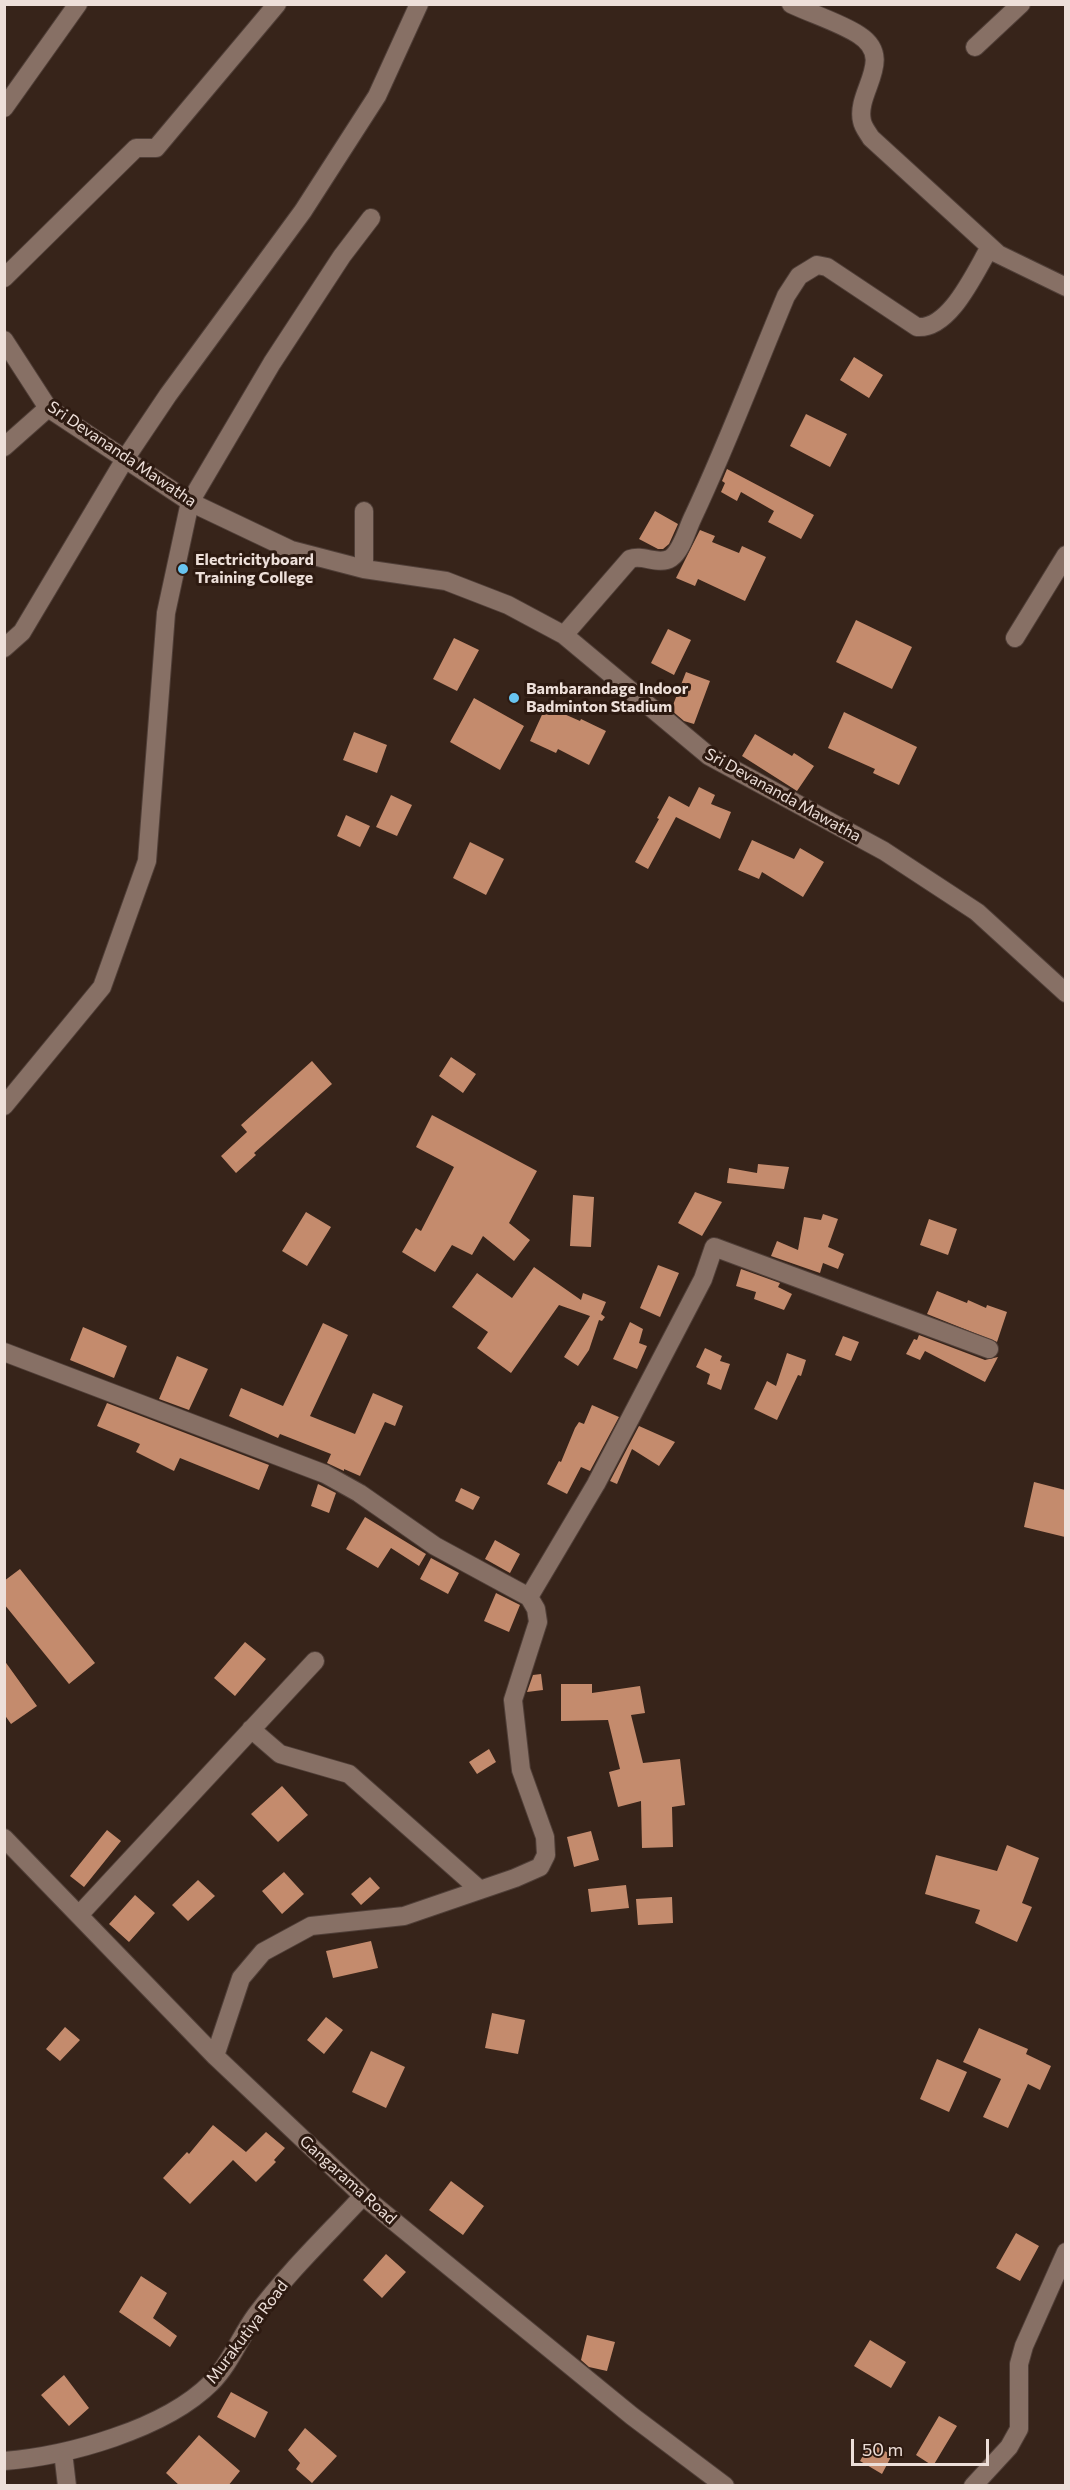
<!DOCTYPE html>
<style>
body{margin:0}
#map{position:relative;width:1070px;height:2490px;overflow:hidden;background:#37241a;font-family:Commissioner,sans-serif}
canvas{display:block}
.frame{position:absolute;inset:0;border:6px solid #eddfd9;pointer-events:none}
.scale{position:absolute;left:851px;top:2439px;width:138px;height:27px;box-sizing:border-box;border:3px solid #eddfd9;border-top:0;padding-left:8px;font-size:18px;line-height:21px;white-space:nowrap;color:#eddfd9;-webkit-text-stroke:4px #2d1a11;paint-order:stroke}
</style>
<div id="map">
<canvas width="1070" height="2490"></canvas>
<div class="frame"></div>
<div class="scale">50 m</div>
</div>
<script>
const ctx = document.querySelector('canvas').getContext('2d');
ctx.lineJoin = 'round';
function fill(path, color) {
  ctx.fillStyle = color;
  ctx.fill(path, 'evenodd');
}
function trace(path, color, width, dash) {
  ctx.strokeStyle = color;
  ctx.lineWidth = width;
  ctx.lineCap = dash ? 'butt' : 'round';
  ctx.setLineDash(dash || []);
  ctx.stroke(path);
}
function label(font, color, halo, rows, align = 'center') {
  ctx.font = font + ' Commissioner,sans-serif';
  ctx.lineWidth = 6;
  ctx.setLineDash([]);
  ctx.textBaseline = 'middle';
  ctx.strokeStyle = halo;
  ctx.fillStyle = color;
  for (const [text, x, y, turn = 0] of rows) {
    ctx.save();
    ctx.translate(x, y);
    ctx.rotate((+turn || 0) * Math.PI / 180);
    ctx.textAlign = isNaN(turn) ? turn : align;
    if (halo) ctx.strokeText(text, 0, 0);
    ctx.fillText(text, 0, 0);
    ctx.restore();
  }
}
fill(new Path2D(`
 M854 357 883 375 869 398 840 380Z
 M806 414 847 434 830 467 790 446Z
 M727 469 814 515 801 539 768 522 774 511 741 492 737 501 721 492 725 483 722 481Z
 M655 511 678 524 669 544 663 549H658L639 539Z
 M700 530 715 536 712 542 739 553 742 546 766 557 745 601 698 579 695 586 676 578Z
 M856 620 912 647 892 689 836 662Z
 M668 629 691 640 674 675 651 663Z
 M454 638 479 650 457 691 433 679Z
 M686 672 710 681 694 724 684 721 671 710Z
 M474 698 524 726 500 770 450 742Z
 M546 706 580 721 581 719 606 731 589 765 558 749 556 753 530 741Z
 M844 712 917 747 899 785 873 773 875 769 828 748Z
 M354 732 387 745 377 773 343 760Z
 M755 734 792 756 794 753 814 766 797 791 742 756Z
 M699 787 715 795 711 804 731 812 720 839 676 817 648 869 635 862 659 819 657 818 669 796 689 807Z
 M391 795 412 805 397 836 376 827Z
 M346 815 370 826 360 847 337 836Z
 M752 840 794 859 800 848 824 862 803 897 762 872 759 879 738 870Z
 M470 842 504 859 486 895 453 878Z
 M451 1057 476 1074 463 1093 439 1076Z
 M312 1061 332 1084 254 1153 256 1155 236 1173 221 1156 247 1132 241 1125Z
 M432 1115 537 1171 509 1223 530 1240 514 1261 483 1236 472 1255 452 1245 435 1272 402 1252 416 1228 421 1231 454 1167 416 1147Z
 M758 1164 789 1167 784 1189 727 1183 729 1168 757 1173Z
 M695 1192 722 1202 702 1236 678 1223Z
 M573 1195 594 1197 591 1247 570 1246Z
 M306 1212 331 1227 307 1266 282 1251Z
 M823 1214 838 1219 828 1247 844 1254 838 1269 823 1263 820 1273 771 1256 777 1241 798 1250 804 1217 821 1220Z
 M929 1219 957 1229 948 1255 920 1245Z
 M658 1265 679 1273 660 1317 640 1308Z
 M534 1267 581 1300 583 1293 606 1302 601 1314 605 1317 602 1321 599 1320 589 1350 578 1366 564 1357 590 1316 559 1305 511 1373 477 1348 488 1332 452 1307 477 1273 512 1298Z
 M741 1269 780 1283 778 1287 792 1294 784 1310 754 1299 756 1292 736 1286Z
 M937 1291 967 1303 968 1300 986 1308 987 1305 1007 1312 997 1342 927 1314Z
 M630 1322 643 1329 639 1343 647 1346 637 1369 613 1359Z
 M323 1323 348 1335 310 1416 355 1434 373 1393 403 1406 395 1426 385 1422 360 1476 344 1469V1471L327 1463 331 1454 280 1434 278 1438 229 1416 241 1388 283 1406Z
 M83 1327 127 1346 114 1378 70 1360Z
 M919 1335 985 1360 998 1357 985 1382 925 1351 920 1360 906 1354 914 1339 917 1340Z
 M843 1336 859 1342 851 1361 835 1355Z
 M705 1348 722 1356 720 1361 730 1364 721 1390 707 1384 710 1374 696 1367Z
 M787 1353 806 1360 801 1376 798 1375 777 1420 754 1409 767 1381 776 1386Z
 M177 1356 208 1369 189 1410 159 1399Z
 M107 1403 269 1465 259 1490 180 1458 174 1471 136 1452 140 1444 97 1426Z
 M592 1405 619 1417 590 1471 581 1467 567 1494 547 1484 559 1461 561 1462 575 1428 579 1422 584 1424Z
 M639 1426 675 1442 659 1466 632 1449 617 1484 610 1481Z
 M1034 1482 1065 1490V1537L1024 1527Z
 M318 1484 336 1493 329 1513 311 1506Z
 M461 1488 480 1497 473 1510 455 1501Z
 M365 1517 426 1554 419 1566 391 1548 378 1568 346 1549Z
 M495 1540 520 1554 510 1573 485 1559Z
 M431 1558 459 1573 448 1594 420 1579Z
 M20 1569 95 1663 69 1684 4 1604V1581Z
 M496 1593 520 1605 509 1632 484 1621Z
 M245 1642 266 1659 235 1696 214 1678Z
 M4 1660 37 1706 11 1724 4 1714Z
 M541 1674 543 1690 527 1692 533 1675Z
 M561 1684H592V1693L640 1686 645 1713 631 1715 643 1763 680 1759 685 1805 672 1807 673 1847 642 1848 641 1801 618 1807 609 1772 620 1769 608 1720 561 1721Z
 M489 1749 496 1762 477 1774 469 1762Z
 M282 1786 308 1815 278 1842 251 1814Z
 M107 1830 121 1841 84 1887 70 1876Z
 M591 1831 599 1860 574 1867 567 1837Z
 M1007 1845 1039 1858 1022 1903 1032 1907 1017 1942 975 1923 980 1910 925 1894 936 1855 997 1871Z
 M284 1872 304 1894 282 1914 262 1891Z
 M370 1877 380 1888 361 1905 351 1894Z
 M198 1880 215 1896 188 1921 172 1905Z
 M626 1885 629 1908 591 1912 588 1889Z
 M135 1895 155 1913 129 1942 109 1924Z
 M672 1897 673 1923 638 1925 636 1899Z
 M371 1941 378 1968 333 1978 326 1951Z
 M492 2013 525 2020 518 2054 485 2048Z
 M326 2017 343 2030 324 2054 307 2040Z
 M65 2027 80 2040 60 2061 46 2049Z
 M979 2028 1028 2049 1026 2054 1051 2066 1040 2090 1028 2084 1008 2128 983 2117 1001 2079 963 2062Z
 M371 2051 405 2067 386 2108 352 2092Z
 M937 2059 967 2072 949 2112 920 2099Z
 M213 2125 246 2152 266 2132 285 2148 274 2160 276 2162 256 2182 233 2160 190 2204 163 2178 187 2152 189 2154Z
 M451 2181 484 2206 463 2235 429 2210Z
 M1016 2233 1039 2246 1020 2281 996 2268Z
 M386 2254 406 2272 382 2298 363 2280Z
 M141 2276 167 2293 153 2318 177 2336 170 2347 119 2312Z
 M587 2335 615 2342 607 2371 589 2367 581 2360Z
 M870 2340 906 2362 891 2388 854 2366Z
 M64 2375 89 2408 69 2426 41 2395Z
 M231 2392 268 2412 255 2438 217 2417Z
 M939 2416 957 2426 933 2466 916 2455Z
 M305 2428 337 2456 312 2483 296 2469 300 2463 288 2450Z
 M199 2435 240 2471 228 2486H180L166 2473Z
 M870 2443 892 2455 882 2474 860 2461Z`), '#c48b6d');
const minor = new Path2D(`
 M791 4C812 14 841 23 859 35 896 59 855 92 862 121 863 127 868 133 871 138L998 254 1066 287
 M975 47 1021 4
 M4 108 78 4
 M4 278 136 148H156L277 4
 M4 340 48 408 190 502 291 550 364 569 446 581 508 605 564 635 709 756 884 851 977 912 1066 993
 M4 447 48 408
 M364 511V569
 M564 635 630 559C643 554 659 566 671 558 682 550 687 529 693 517 727 445 755 370 786 296L799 276 817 265 827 267 917 327C950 330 975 272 990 247
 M1015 638 1066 555
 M4 648 22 632 125 459 168 395 303 211 377 96 419 4
 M4 1106 102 987 147 861 166 613 190 502 272 363 342 256 371 218
 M4 1352 325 1474 359 1493 435 1546 529 1597
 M251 1729 280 1754 349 1774 480 1890
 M4 1838 215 2056 363 2196 632 2416 725 2486
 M79 1915 315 1661
 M215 2056 241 1978 263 1952 311 1926 404 1916 515 1878 540 1867 546 1855 545 1837 521 1770 513 1700 538 1622 536 1609 529 1597 596 1484 703 1279 714 1247 989 1349
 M63 2452 67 2486
 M4 2461C68 2456 165 2429 211 2383 230 2364 240 2337 256 2315 288 2272 327 2235 363 2196
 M973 2486 1009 2447 1019 2429V2364L1024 2346 1066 2252`);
trace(minor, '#503f38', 20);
trace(minor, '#877065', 18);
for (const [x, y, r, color] of [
 [183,569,6,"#68c4f0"],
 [514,698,6,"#68c4f0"]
]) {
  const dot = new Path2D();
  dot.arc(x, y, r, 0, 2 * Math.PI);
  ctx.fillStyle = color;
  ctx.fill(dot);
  trace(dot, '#2d1a11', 2);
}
label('16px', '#eddfd9', '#2d1a11', [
 ["Sri Devananda Mawatha",122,454,34],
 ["Sri Devananda Mawatha",783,795,29],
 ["Gangarama Road",348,2180,42],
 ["Murakutiya Road",247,2332,-53]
]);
label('bold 16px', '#eddfd9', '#2d1a11', [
 ["Electricityboard",195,560],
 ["Training College",195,578],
 ["Bambarandage Indoor",526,689],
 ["Badminton Stadium",526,707]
], 'left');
</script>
